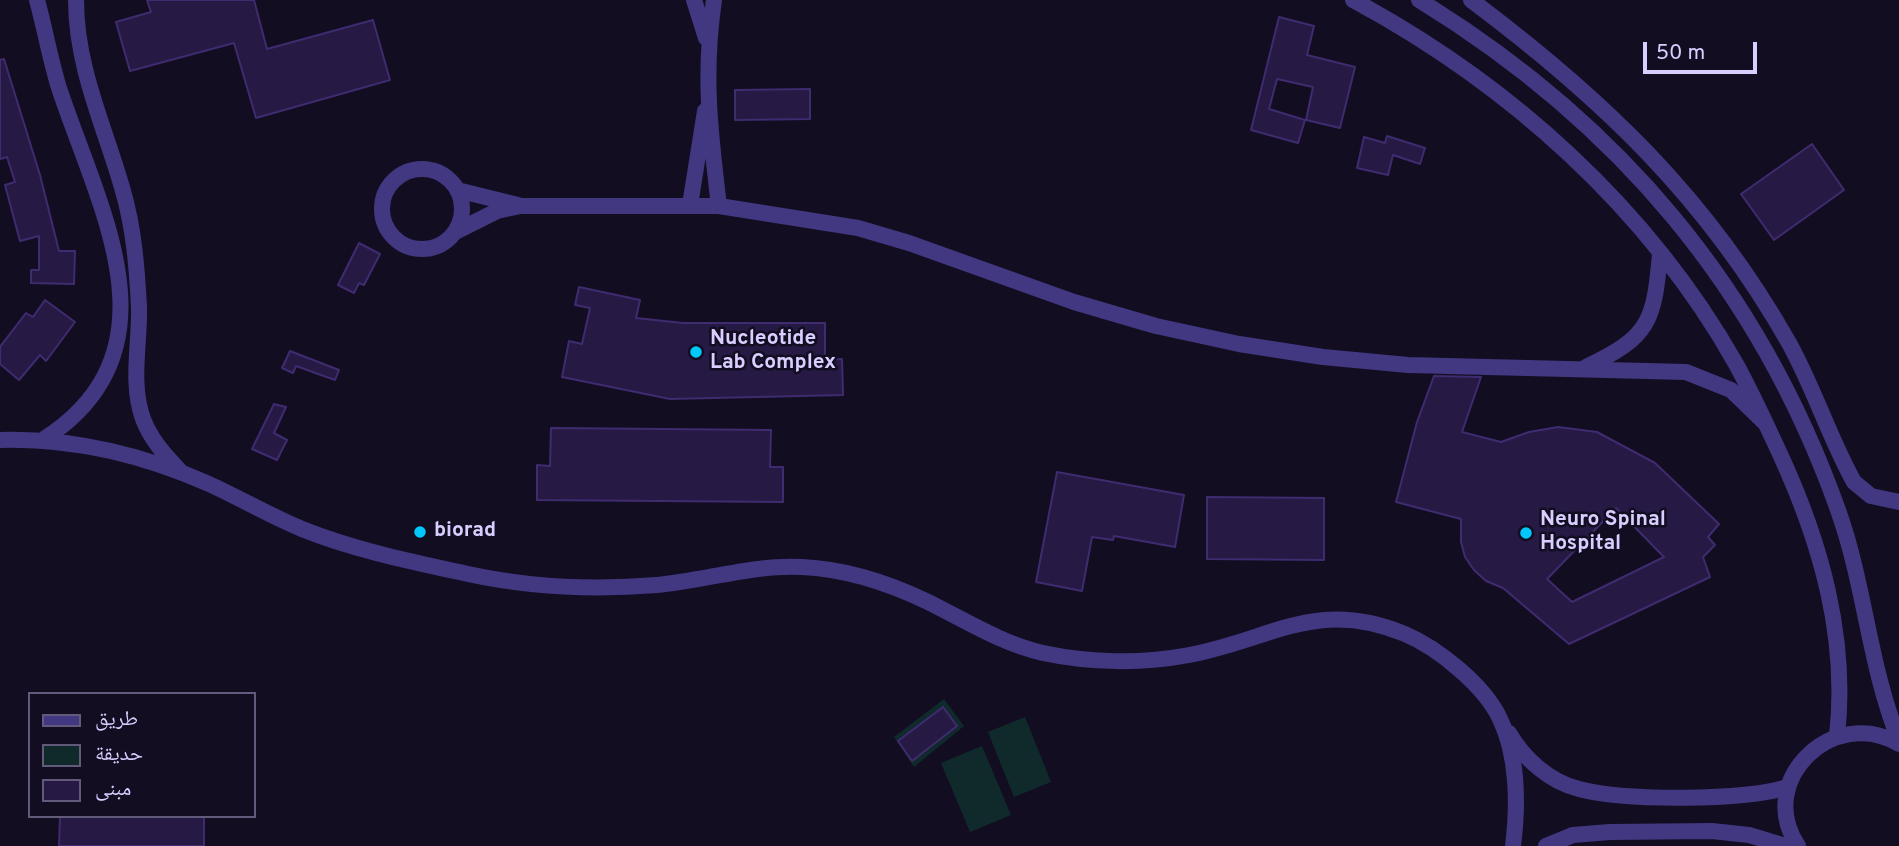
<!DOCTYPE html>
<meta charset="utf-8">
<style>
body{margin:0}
#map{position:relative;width:1899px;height:846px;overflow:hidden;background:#130d22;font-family:Overpass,"Noto Naskh Arabic",sans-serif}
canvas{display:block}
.legend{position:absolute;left:28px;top:692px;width:228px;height:126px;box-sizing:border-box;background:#130d22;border:2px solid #625a7a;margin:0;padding:9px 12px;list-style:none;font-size:21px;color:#d9ceff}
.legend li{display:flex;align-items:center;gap:14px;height:35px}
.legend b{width:35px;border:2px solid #625a7a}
.scale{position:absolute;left:1643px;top:42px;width:114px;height:32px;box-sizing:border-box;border:4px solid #d9ceff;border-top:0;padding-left:9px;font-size:21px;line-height:24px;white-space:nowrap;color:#d9ceff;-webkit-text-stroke:5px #130d22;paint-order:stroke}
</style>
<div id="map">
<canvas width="1899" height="846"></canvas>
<ul class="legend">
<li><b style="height:9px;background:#423881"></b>طريق</li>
<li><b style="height:19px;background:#102a2c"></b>حديقة</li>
<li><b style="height:19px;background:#261943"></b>مبنى</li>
</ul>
<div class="scale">50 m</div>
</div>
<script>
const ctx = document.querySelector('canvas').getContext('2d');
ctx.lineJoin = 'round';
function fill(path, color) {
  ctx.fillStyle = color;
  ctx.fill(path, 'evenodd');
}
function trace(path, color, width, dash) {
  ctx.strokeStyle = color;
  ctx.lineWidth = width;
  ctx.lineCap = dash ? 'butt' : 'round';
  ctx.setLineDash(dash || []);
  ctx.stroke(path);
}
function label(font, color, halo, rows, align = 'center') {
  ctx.font = font + ' Overpass,sans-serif';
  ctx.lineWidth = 5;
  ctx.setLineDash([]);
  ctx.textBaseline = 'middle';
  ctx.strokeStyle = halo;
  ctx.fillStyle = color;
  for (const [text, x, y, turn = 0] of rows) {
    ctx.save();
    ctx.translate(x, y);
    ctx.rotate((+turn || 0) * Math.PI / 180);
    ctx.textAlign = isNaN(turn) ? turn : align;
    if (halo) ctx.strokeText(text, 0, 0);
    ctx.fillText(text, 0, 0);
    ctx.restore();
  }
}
fill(new Path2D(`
 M944 699 964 726 914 767 894 737Z
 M1025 717 1051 782 1014 797 988 732Z
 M982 746 1011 815 970 832 941 763Z`), '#102a2c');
const building = new Path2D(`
 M147 0H254L267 49 373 20 390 80 256 118 234 43 130 71 116 22 151 12Z
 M1279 17 1314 26 1307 55 1355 67 1340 128 1306 120 1313 87 1277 79 1269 109 1305 120 1298 143 1251 130Z
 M4 59 40 175 59 251H75L74 284 31 283V270H39V236L20 241 5 185 15 182 7 157 0 159V60Z
 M810 89V119L735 120V90Z
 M1387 136 1425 148 1420 164 1393 155 1388 175 1357 168 1364 137 1385 143Z
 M1812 144 1844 190 1774 240 1741 194Z
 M359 243 380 254 364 285 359 283 354 293 338 285Z
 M579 287 640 300 636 318 683 323H825V360L842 359 843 395 670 399 562 377 569 341 582 344 590 308 575 305Z
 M45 300 75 322 46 361 40 355 19 380 0 364V347L26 313 33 317Z
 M290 351 339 370 335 380 296 366 293 373 282 368Z
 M1434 376 1481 377 1462 432 1501 442 1529 432 1558 427 1597 432 1655 463 1719 524 1708 537 1715 545 1703 557 1710 577 1569 644 1503 588 1486 581 1474 570 1465 557 1461 542V519L1396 502 1417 422ZM1616 508 1664 557 1572 602 1547 579Z
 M274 404 286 407 274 433 287 440 277 460 252 449Z
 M551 428 771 430 770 467H783V502L537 500V465L550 466Z
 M1057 472 1184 495 1175 547 1114 536 1113 540 1092 537 1082 591 1036 582Z
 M1207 497 1324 498V560L1207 559Z
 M943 707 957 726 912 761 898 741Z
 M60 816H204V846H59Z`);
fill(building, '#261943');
trace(building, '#3f2b6f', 2);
trace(new Path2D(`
 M37 0C45 29 50 59 59 88 99 209 182 350 44 439
 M76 0C76 68 105 127 123 191 134 229 137 268 139 307 140 344 130 383 143 419 151 440 165 455 180 471
 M694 0 706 38
 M714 0C703 75 710 131 719 206
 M1353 0C1509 84 1648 208 1736 364 1752 393 1766 424 1780 454 1821 543 1848 638 1837 736
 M1419 0C1618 122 1759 288 1838 510 1865 585 1869 666 1899 740
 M1471 0C1602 98 1707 198 1789 343 1814 388 1829 437 1854 482L1871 496 1899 502
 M382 209a40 40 0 1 1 80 0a40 40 0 1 1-80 0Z
 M457 190 518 205
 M690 205 705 111
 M455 232 497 211 520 206H719L858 228 909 243 1074 302 1156 326 1239 344 1323 357 1408 365 1686 372 1731 390 1766 424
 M1586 367C1650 337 1654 321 1660 254
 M0 440C73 438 141 454 209 484 240 498 270 516 302 529 354 550 413 562 468 574 528 587 595 590 657 585 703 581 756 564 802 567 846 569 886 582 926 601 965 620 1000 643 1043 653 1090 663 1142 664 1189 655 1271 640 1317 597 1405 634 1438 648 1485 686 1500 719 1518 756 1518 806 1513 846
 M1509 733C1524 759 1550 782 1579 789 1625 801 1743 801 1788 787
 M1546 846 1573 835 1610 832 1712 831 1749 835 1785 846
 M1798 846C1754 780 1834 705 1899 744`), '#423881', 16);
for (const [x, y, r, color] of [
 [696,352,7,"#00c8f9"],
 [420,532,7,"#00c8f9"],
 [1526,533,7,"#00c8f9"]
]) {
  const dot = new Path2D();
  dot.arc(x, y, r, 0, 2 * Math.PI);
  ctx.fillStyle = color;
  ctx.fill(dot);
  trace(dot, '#130d22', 2.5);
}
label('bold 21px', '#d9ceff', '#130d22', [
 ["Nucleotide",710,340],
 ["Lab Complex",710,364],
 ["Neuro Spinal",1540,521],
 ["Hospital",1540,545],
 ["biorad",434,532]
], 'left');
</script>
